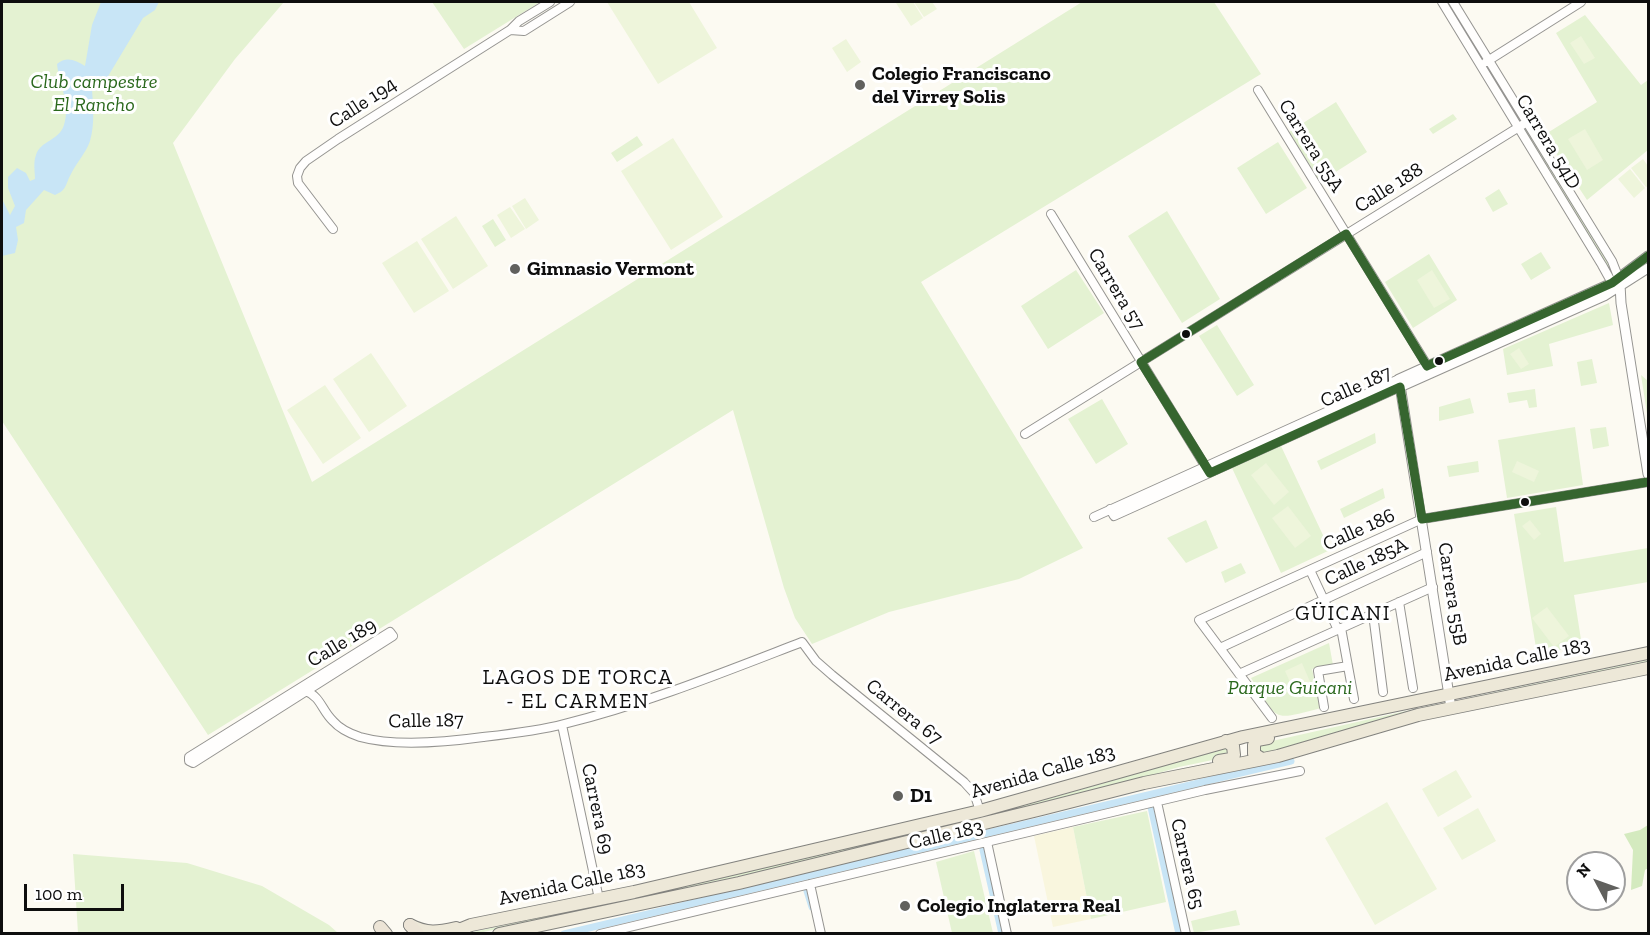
<!DOCTYPE html>
<meta charset="utf-8">
<style>
body{margin:0}
#map{position:relative;width:1650px;height:935px;overflow:hidden;background:#fcfaf2;font-family:"Zilla Slab",serif}
canvas{display:block}
.frame{position:absolute;inset:0;border:3px solid #0e0e0e;pointer-events:none}
.north{position:absolute;left:1566px;top:851px;width:60px;height:60px;box-sizing:border-box;background:#fff;border:2px solid #9f9f9f;border-radius:50%;rotate:311deg;font-size:16px;font-weight:700;line-height:24px;text-align:center;color:#0e0e0e}
.north::after{content:'';display:block;margin:auto;width:21px;height:27px;background:#61615e;clip-path:polygon(50% 0,100% 100%,50% 72%,0 100%)}
.scale{position:absolute;left:24px;top:884px;width:100px;height:27px;box-sizing:border-box;border:3px solid #0e0e0e;border-top:0;padding-left:8px;font-size:18px;line-height:21px;white-space:nowrap;color:#0e0e0e;-webkit-text-stroke:4px #fff;paint-order:stroke}
</style>
<div id="map">
<canvas width="1650" height="935"></canvas>
<div class="frame"></div>
<div class="north">N</div>
<div class="scale">100 m</div>
</div>
<script>
const ctx = document.querySelector('canvas').getContext('2d');
ctx.lineJoin = 'round';
function fill(path, color) {
  ctx.fillStyle = color;
  ctx.fill(path, 'evenodd');
}
function trace(path, color, width, dash) {
  ctx.strokeStyle = color;
  ctx.lineWidth = width;
  ctx.lineCap = dash ? 'butt' : 'round';
  ctx.setLineDash(dash || []);
  ctx.stroke(path);
}
function label(font, color, halo, rows, align = 'center') {
  ctx.font = font + ' "Zilla Slab",serif';
  ctx.lineWidth = 6;
  ctx.setLineDash([]);
  ctx.textBaseline = 'middle';
  ctx.strokeStyle = halo;
  ctx.fillStyle = color;
  for (const [text, x, y, turn = 0] of rows) {
    ctx.save();
    ctx.translate(x, y);
    ctx.rotate((+turn || 0) * Math.PI / 180);
    ctx.textAlign = isNaN(turn) ? turn : align;
    if (halo) ctx.strokeText(text, 0, 0);
    ctx.fillText(text, 0, 0);
    ctx.restore();
  }
}
fill(new Path2D(`
 M1073 827 1091 919 1053 927 1034 836Z`), '#f9f6de');
fill(new Path2D(`
 M2 2H284L235 59 173 143 312 482 1082 2H1214L1261 74 921 282 1083 548 1019 579 889 612 812 644 795 618 784 588 733 410 208 735 2 421Z
 M432 2H540L464 49Z
 M1585 15 1641 85 1648 80V150L1587 200 1544 135 1597 102 1556 33Z
 M1336 102 1367 152 1320 182 1289 132Z
 M1453 114 1457 119 1433 134 1429 129Z
 M1526 128 1612 269 1610 270 1524 130Z
 M637 136 643 145 617 162 611 153Z
 M1278 142 1307 188 1266 214 1237 168Z
 M1499 189 1508 204 1493 212 1485 198Z
 M1167 211 1220 299 1182 323 1128 236Z
 M493 219 506 240 495 247 482 226Z
 M1541 252 1551 268 1531 280 1521 264Z
 M1429 254 1457 300 1413 328 1385 282Z
 M1076 270 1104 313 1048 349 1021 306Z
 M1609 303 1613 325 1549 344 1553 366 1507 375 1503 349Z
 M1217 325 1254 385 1237 396 1199 336Z
 M1592 359 1597 383 1581 386 1577 362Z
 M1641 375 1648 381V420Z
 M1535 389 1537 407 1529 408 1527 400 1509 403 1507 393Z
 M1470 398 1474 413 1439 421V407Z
 M1102 399 1128 444 1096 464 1068 419Z
 M1575 427 1583 485 1507 498 1498 440Z
 M1606 427 1609 446 1593 449 1590 429Z
 M1375 433 1376 443 1321 470 1317 461Z
 M1281 446 1330 550 1281 573 1232 468Z
 M1478 461 1479 472 1449 477 1447 466Z
 M1383 488 1385 498 1344 518 1340 509Z
 M1556 507 1564 562 1648 548V582L1574 595 1582 646 1537 654 1514 514Z
 M1206 520 1218 548 1186 563 1167 538Z
 M1241 563 1246 573 1225 583 1221 572Z
 M1329 643 1333 665 1312 669 1321 708C1271 721 1279 722 1251 678Z
 M1648 660V662L1467 700V698Z
 M1437 704V706L1266 754 1260 753 1259 744Z
 M1227 748 1229 749 1227 757 1179 767 1132 781 794 864 479 933 473 932 668 890 1005 811Z
 M1147 811 1166 902 1091 919 1073 827Z
 M974 851 993 933H952L936 862Z
 M73 854 187 863 262 886 329 925 338 933H78Z
 M1236 910 1240 925 1194 933 1191 921Z`), '#e4f2d2');
fill(new Path2D(`
 M1648 825V868L1645 870 1642 886 1631 890 1633 850 1624 834 1640 830Z`), '#d4eabf');
fill(new Path2D(`
 M607 2H689L717 48 658 84Z
 M898 2H913L923 18 911 26 896 3Z
 M914 2H932L937 9 924 17Z
 M1581 36 1595 58 1584 64 1570 43Z
 M846 39 861 62 847 72 832 48Z
 M1585 129 1603 160 1587 170 1568 139Z
 M673 138 723 217 671 250 621 171Z
 M1643 159 1648 166V186L1646 187 1631 168Z
 M1630 169 1645 188 1634 198 1618 179Z
 M525 198 539 220 526 229 512 206Z
 M510 207 525 229 511 238 497 215Z
 M456 216 488 266 453 289 421 239Z
 M417 241 449 291 414 313 382 263Z
 M1432 270 1450 299 1434 308 1417 280Z
 M1519 348 1529 364 1521 369 1510 354Z
 M371 353 407 406 369 432 333 379Z
 M325 385 361 438 323 464 287 410Z
 M1517 461 1539 471 1534 482 1512 472Z
 M1266 463 1289 492 1274 505 1251 475Z
 M1288 506 1311 536 1295 548 1272 518Z
 M1530 520 1541 534 1534 540 1522 526Z
 M1547 607 1569 636 1554 647 1532 618Z
 M1302 663 1314 691 1297 698 1285 671Z
 M1456 770 1472 797 1438 817 1422 789Z
 M1387 802 1437 889 1375 925 1325 838Z
 M1478 808 1496 841 1462 860 1443 828Z`), '#eef5db');
fill(new Path2D(`
 M101 2H159L155 10 143 18 107 78 92 89C93 106 95 123 90 141 86 153 76 163 71 174 65 185 67 190 55 195L44 190 26 210 24 223 16 227 18 240 15 253 2 256V199L10 215 15 206 8 188V177L17 168 26 173 30 181 35 179C35 171 33 163 36 155 41 140 59 141 64 125 71 104 59 84 57 64 66 56 76 60 85 66L92 25Z`), '#c8e5f6');
trace(new Path2D(`
 M1151 807 1179 934
 M983 850 1002 934
 M807 891 812 907
 M564 934 1291 761`), '#c8e5f6', 7);
const minor = new Path2D(`
 M1442 2 1602 265 1612 283
 M1453 2 1612 261 1619 279
 M510 30 524 31 570 2
 M1486 62 1581 2
 M1258 90 1430 370
 M1051 214 1207 469
 M333 229 298 183 297 176 300 168 306 161 338 139 510 30 519 21 550 2
 M1025 434 1527 122
 M1110 509 1114 516 1400 387
 M1094 517 1399 379
 M1310 570 1338 630
 M1399 602 1413 688
 M1373 614 1383 692
 M1341 628 1354 699
 M390 632 393 636 193 763 189 761V757Z
 M1220 648 1427 552
 M1239 674 1433 587
 M306 691C321 697 322 711 333 721 339 728 351 734 360 737 396 747 447 742 483 737 510 734 538 731 564 724 645 704 724 672 802 642L816 661 832 675 964 782 974 793 980 811
 M1324 707 1318 671 1348 666
 M1272 718 1199 620 1422 519 1648 482
 M562 725 599 899
 M1157 802 1186 934
 M987 842 1007 934
 M810 884 821 934
 M600 934 1205 790 1300 771`);
const tertiary = new Path2D(`
 M1620 284 1621 303 1648 474
 M1400 387 1604 296 1648 268
 M1451 708 1399 379 1612 283 1648 256`);
const primary = new Path2D(`
 M1262 759 1254 754V745L1257 740 1268 738
 M1219 761 1231 759 1234 755 1233 746 1226 741
 M410 925C427 934 438 932 456 928
 M449 934 471 925 634 892 980 811 1243 737 1648 653
 M499 934 739 883 1042 809 1144 783 1278 756 1418 715 1648 668`);
const trunk = new Path2D(`
 M410 925 418 934
 M380 927 386 934`);
trace(minor, '#959491', 10);
trace(tertiary, '#959491', 11);
trace(primary, '#82827e', 14);
trace(trunk, '#82827e', 14);
trace(minor, '#fffefd', 8);
trace(tertiary, '#fffefd', 9);
trace(primary, '#ede8d8', 12);
trace(trunk, '#ece4d6', 12);
trace(new Path2D(`
 M1648 256 1612 283 1427 366 1346 234 1141 362 1210 473 1400 387 1422 519 1648 482`), '#36652f', 9);
for (const [x, y, r, color] of [
 [860,85,6,"#61615e"],
 [515,269,6,"#61615e"],
 [1186,334,5,"#0e0e0e"],
 [1439,361,5,"#0e0e0e"],
 [1525,502,5,"#0e0e0e"],
 [898,796,6,"#61615e"],
 [905,906,6,"#61615e"]
]) {
  const dot = new Path2D();
  dot.arc(x, y, r, 0, 2 * Math.PI);
  ctx.fillStyle = color;
  ctx.fill(dot);
  trace(dot, '#fff', 2);
}
label('bold 20px', '#0e0e0e', '#fff', [
 ["Colegio Franciscano",872,74],
 ["del Virrey Solis",872,97],
 ["Gimnasio Vermont",527,269],
 ["D1",910,796],
 ["Colegio Inglaterra Real",917,906]
], 'left');
label('italic 20px', '#2a681c', '#fff', [
 ["Club campestre",94,82],
 ["El Rancho",94,105],
 ["Parque Guicani",1290,688]
]);
label('20px', '#0e0e0e', '#fff', [
 ["Calle 194",363,103,-33],
 ["Carrera 54D",1548,142,59],
 ["Carrera 55A",1311,146,58],
 ["Calle 188",1389,188,-32],
 ["Carrera 57",1116,289,59],
 ["Calle 187",1356,387,-24],
 ["Calle 186",1359,530,-24],
 ["Calle 185A",1366,562,-25],
 ["Carrera 55B",1452,594,81],
 ["Calle 189",342,643,-31],
 ["Avenida Calle 183",1517,660,-12],
 ["Carrera 67",904,712,39],
 ["Calle 187",426,721,-1],
 ["Avenida Calle 183",1043,772,-16],
 ["Carrera 69",597,809,78],
 ["Calle 183",946,835,-13],
 ["Carrera 65",1187,864,77],
 ["Avenida Calle 183",572,884,-12]
]);
ctx.letterSpacing = '1.5px';
label('21px', '#0e0e0e', '#fff', [
 ["GÜICANI",1343,614],
 ["LAGOS DE TORCA",578,678],
 ["- EL CARMEN",578,702]
]);
ctx.letterSpacing = '0px';
</script>
